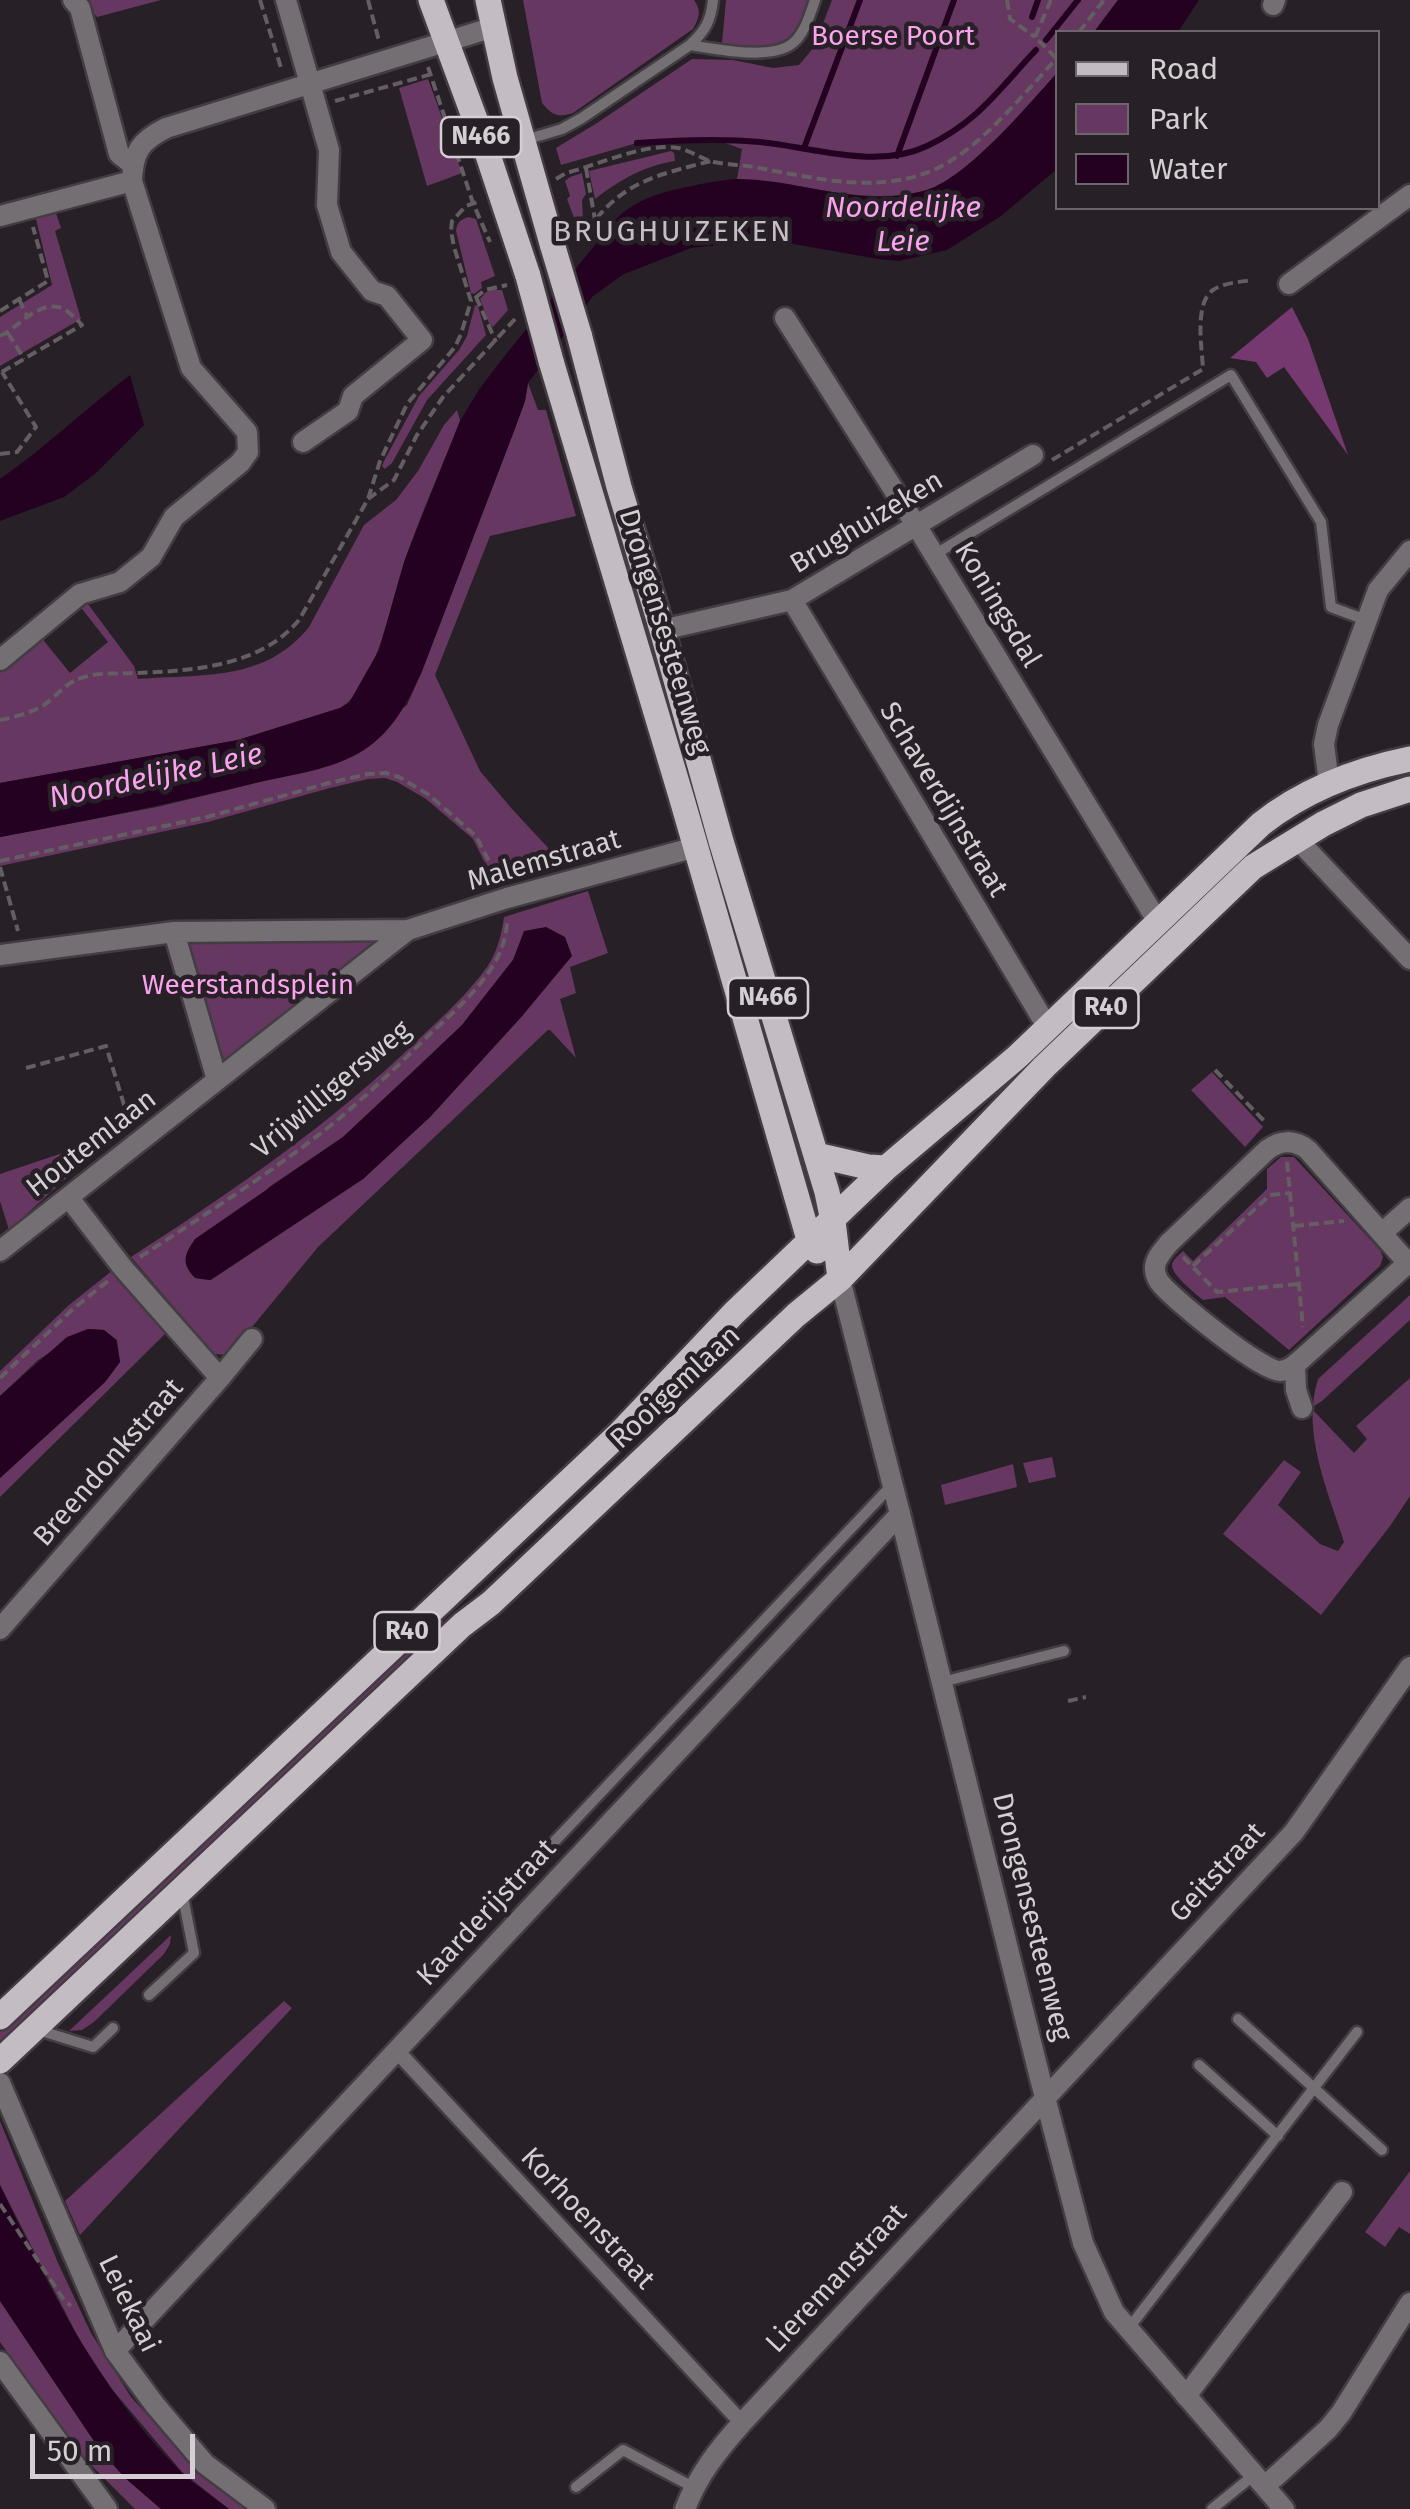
<!DOCTYPE html>
<style>
body{margin:0}
#map{position:relative;width:1410px;height:2509px;overflow:hidden;background:#272026;font-family:"Fira Sans",sans-serif}
canvas{display:block}
.legend{position:absolute;left:1055px;top:30px;width:325px;height:180px;box-sizing:border-box;background:#272026;border:2px solid #6c666b;margin:0;padding:12px 18px;list-style:none;font-size:30px;color:#d4cfd3}
.legend li{display:flex;align-items:center;gap:20px;height:50px}
.legend b{width:50px;border:2px solid #6c666b}
.scale{position:absolute;left:30px;top:2434px;width:165px;height:45px;box-sizing:border-box;border:5px solid #d4cfd3;border-top:0;padding-left:12px;font-size:30px;line-height:35px;white-space:nowrap;color:#d4cfd3;-webkit-text-stroke:8px #272026;paint-order:stroke}
</style>
<div id="map">
<canvas width="1410" height="2509"></canvas>
<ul class="legend">
<li><b style="height:12px;background:#c4bcc3"></b>Road</li>
<li><b style="height:28px;background:#663760"></b>Park</li>
<li><b style="height:28px;background:#240021"></b>Water</li>
</ul>
<div class="scale">50 m</div>
</div>
<script>
const ctx = document.querySelector('canvas').getContext('2d');
ctx.lineJoin = 'round';
function fill(path, color) {
  ctx.fillStyle = color;
  ctx.fill(path, 'evenodd');
}
function trace(path, color, width, dash) {
  ctx.strokeStyle = color;
  ctx.lineWidth = width;
  ctx.lineCap = dash ? 'butt' : 'round';
  ctx.setLineDash(dash || []);
  ctx.stroke(path);
}
function label(font, color, halo, rows, align = 'center') {
  ctx.font = font + ' "Fira Sans",sans-serif';
  ctx.lineWidth = 9;
  ctx.setLineDash([]);
  ctx.textBaseline = 'middle';
  ctx.strokeStyle = halo;
  ctx.fillStyle = color;
  for (const [text, x, y, turn = 0] of rows) {
    ctx.save();
    ctx.translate(x, y);
    ctx.rotate((+turn || 0) * Math.PI / 180);
    ctx.textAlign = isNaN(turn) ? turn : align;
    if (halo) ctx.strokeText(text, 0, 0);
    ctx.fillText(text, 0, 0);
    ctx.restore();
  }
}
fill(new Path2D(`
 M82 0H161L97 17Z
 M523 0H694C702 11 699 18 693 29L573 113C557 118 552 115 542 103Z
 M726 0H809C805 11 800 28 792 37 775 54 742 45 722 43Z
 M832 0H1118L1094 32H1058L1057 73C1028 105 968 177 927 190 880 203 836 192 790 185 773 183 755 181 737 179L742 149 714 139 637 143 561 165 556 148 597 123 692 59 733 60 773 68 799 65 814 47Z
 M428 79 462 173 427 186 399 88Z
 M671 151 674 153 675 161C643 166 620 180 595 199L589 171Z
 M582 173 586 194 582 200 583 219 576 223 567 199 570 196 565 181 570 177Z
 M55 210 61 228 55 231 81 319 0 366V317L52 285 35 215Z
 M469 217 476 219 495 276 481 282 482 288 474 294 471 293 456 231C457 223 460 219 469 217Z
 M493 290H502L508 310 493 327 489 323 480 299 486 292Z
 M475 305 478 306 486 335 427 400 392 463 385 469 382 466 384 461 419 396 459 350 467 336Z
 M528 383 538 410H546L576 516 490 536 435 675 480 771 512 809 565 866 496 885 473 839 426 799 397 782 385 778 368 779 330 788 208 822 0 866V837L157 807 322 767 407 705 422 671 514 431 525 401Z
 M457 410 460 421C442 467 421 513 405 560 391 599 378 686 340 708L238 740 0 783V669L40 636 70 673 108 642 79 605 85 600 134 666 138 679C201 674 265 682 309 627L364 525 396 500 418 471 444 425Z
 M588 891 608 953 570 967 576 993 560 999 576 1058 550 1030H548L318 1247 229 1355 214 1354 131 1257C233 1191 331 1124 418 1040 442 1017 468 994 487 967 497 953 502 933 504 917ZM525 932 523 1015 430 1117 363 1179 211 1280 195 1278 269 1187 343 1137 462 1025 513 960Z
 M408 930 217 1080 174 932Z
 M1212 1072 1263 1127 1245 1147 1191 1090Z
 M113 1136 9 1230 0 1201V1174Z
 M1281 1157H1294L1380 1250 1383 1257 1380 1266 1289 1350 1225 1297 1203 1300C1196 1294 1172 1275 1172 1266 1172 1260 1179 1255 1183 1251L1193 1261 1267 1189V1169Z
 M113 1270 166 1333 0 1497V1478L105 1382 120 1362 117 1340 104 1330 88 1329 38 1360 0 1396V1371L69 1305Z
 M1410 1295V1320L1322 1401 1311 1408 1354 1453 1367 1439 1356 1426 1410 1378V1496L1390 1526 1321 1615 1223 1534 1284 1460 1301 1472 1278 1505 1320 1544 1338 1551 1344 1542C1328 1491 1301 1432 1318 1379Z
 M1052 1457 1056 1477 1029 1483 1023 1463Z
 M1013 1464 1017 1487 945 1505 941 1485Z
 M440 1617 446 1626 0 2048V2032Z
 M171 1935 170 1944 164 1954 94 2022 82 2030 69 2031Z
 M284 2001 292 2008 80 2235 65 2201Z
 M0 2121 58 2263 91 2333 131 2397 195 2467 246 2509H229L182 2472 111 2388 81 2343 0 2185Z
 M1410 2171V2234L1399 2227 1385 2247 1365 2232Z
 M0 2301 98 2447 124 2477 161 2509H135L83 2457 0 2342Z`), '#663760');
fill(new Path2D(`
 M1292 307 1308 339 1348 455 1284 367 1267 378 1256 362 1230 358Z`), '#76396f');
fill(new Path2D(`
 M1118 0H1199L1178 32H1094Z
 M1057 73V169L1001 216 947 250 899 261 878 259 788 243 745 242 691 248 624 274 593 296 528 383 525 401 514 431 422 671C408 702 393 731 364 750 333 770 290 775 255 783 170 804 85 821 0 837V783L238 740 340 708 349 703 379 650 405 559 460 421 480 388 507 353 616 219C635 201 653 195 677 189 696 185 718 180 737 179 802 179 860 210 927 190 968 177 1028 105 1057 73Z
 M130 375 144 425 95 474 64 497 0 521V479C46 447 86 408 130 375Z
 M546 927 565 937 572 956 523 1015 430 1117 363 1179 210 1280 195 1278C181 1263 184 1255 195 1239L343 1137 415 1070 462 1025 513 960 524 931Z
 M88 1329 104 1330 116 1340 120 1362 105 1382 0 1478V1396L67 1337Z
 M0 2185C49 2289 98 2388 180 2471 195 2485 213 2497 229 2509H161L124 2477 98 2447 0 2301Z`), '#240021');
trace(new Path2D(`
 M1032 17 1038 0
 M1046 40 1078 0
 M637 143C678 140 719 138 760 142 812 147 877 170 927 146 978 122 999 89 1036 50
 M804 148 860 0
 M897 156 954 0`), '#240021', 6);
const service = new Path2D(`
 M690 45C717 49 771 61 793 43 805 33 810 14 815 0
 M487 149 522 141 562 129 582 118 690 45C705 31 711 21 713 0
 M934 555 1231 375 1321 522 1331 607 1366 620
 M942 1682 1064 1651
 M430 1973 893 1484
 M149 1995 194 1953 182 1892
 M1238 2019 1382 2150
 M35 2029 93 2047 113 2028
 M1199 2065 1278 2136
 M1129 2328 1357 2032
 M576 2487 623 2450 693 2487
 M1212 2509 1254 2475`);
const pedestrian = new Path2D(`
 M396 2050 742 2423`);
const minor = new Path2D(`
 M73 0 80 8 119 154 133 165
 M286 0 329 150 327 205 341 252 372 291 387 296 422 340 353 396 348 411 303 442
 M1273 5 1275 0
 M0 216 132 181
 M1289 284 1410 195
 M785 318 916 525 1158 922
 M792 600 1048 1028
 M662 630 792 600 1033 455
 M0 660 80 594 120 582 151 557 174 517 240 463 248 452 247 432 191 368 132 181C133 152 140 141 166 128L494 27
 M1329 784 1324 744 1328 725 1378 590 1410 551
 M1296 838 1410 959
 M174 932 217 1080
 M0 955 174 932 408 930 507 898 696 847
 M1382 1233 1410 1208
 M0 1251 408 930
 M1408 1263 1308 1150C1294 1139 1280 1140 1267 1150L1169 1243C1163 1251 1154 1259 1155 1270 1155 1274 1158 1281 1161 1284 1174 1300 1262 1372 1280 1371 1291 1370 1298 1362 1306 1355L1408 1263 1410 1261
 M1295 1365 1296 1390 1302 1408
 M220 1378 252 1339
 M0 1629 220 1378 123 1268 69 1198
 M0 2083 115 2351 155 2405 205 2464 265 2509
 M115 2351 900 1514
 M0 2362 107 2509
 M1186 2396 1342 2192
 M1265 2486 1328 2429 1341 2413 1410 2303
 M685 2509C698 2475 718 2450 742 2423L1294 1832 1410 1667`);
const tertiary = new Path2D(`
 M840 1279 900 1514 1040 2078 1083 2243 1114 2312 1284 2509`);
const primary = new Path2D(`
 M431 0 486 149 528 276
 M488 0 505 78 553 247
 M579 334 619 487 662 630 721 841 827 1192 833 1221 840 1279
 M551 361 681 796 810 1243 817 1251
 M816 1155 868 1167 886 1168
 M0 2017 619 1434 734 1313 886 1168 1017 1057 1261 824C1304 790 1356 770 1410 759
 M0 2061 462 1625 491 1603 796 1315 840 1279 1044 1067 1253 867 1323 824 1361 805 1410 789`);
trace(service, '#433c42', 15);
trace(pedestrian, '#433c42', 20);
trace(minor, '#433c42', 25);
trace(tertiary, '#433c42', 25);
trace(primary, '#433c42', 30);
trace(new Path2D(`
 M260 0 282 71
 M368 0 379 41
 M1007 0 1010 19 1035 37
 M1051 0 1035 37 1056 58
 M1079 32 1104 0
 M428 67 473 203 490 242
 M335 101 432 74
 M586 168 595 220
 M556 179 566 173C598 165 646 142 678 148 690 150 701 159 714 162 729 165 744 165 759 168 820 179 889 197 947 163 988 139 1025 92 1058 57
 M578 242C591 225 604 207 621 195 646 176 681 169 711 161
 M476 297 496 342
 M475 298 485 290 507 285
 M19 299 27 316
 M0 311 48 281 33 227
 M8 333 24 359
 M0 336C19 328 37 300 62 308 69 311 77 320 82 325L0 373
 M0 454 17 452 36 427 2 372
 M1052 460 1203 369C1202 348 1194 303 1213 290 1223 283 1240 282 1252 280
 M368 499 394 480 417 435 443 397 515 319
 M0 720C14 717 31 713 44 705 56 697 66 682 81 678 97 672 117 674 135 673 191 671 260 667 299 620L368 499 380 461 407 404 455 347 461 334 471 301 454 247 451 231 452 221 466 206 480 201
 M0 861 207 817 329 783 368 774 386 773 399 777 429 795 476 836 499 881
 M0 867 18 931
 M26 1068 106 1046 129 1121
 M1215 1070 1267 1124
 M1287 1162 1303 1327
 M1294 1226 1344 1221
 M140 1257C206 1214 272 1172 334 1123 367 1095 398 1066 429 1035 461 1005 508 966 507 919
 M1183 1257 1217 1292 1298 1284
 M1193 1266 1270 1195 1290 1193
 M0 1378 73 1309 108 1281
 M1068 1701 1086 1697
 M0 2204 64 2300 71 2306`), '#645e63', 4, [10, 5]);
trace(service, '#736f72', 10);
trace(pedestrian, '#736f72', 15);
trace(minor, '#736f72', 20);
trace(tertiary, '#736f72', 20);
trace(primary, '#c4bcc3', 25);
const primaryBridge = new Path2D(`
 M553 247 579 334
 M528 276 551 361`);
trace(primaryBridge, '#433c42', 30, []);
trace(primaryBridge, '#c4bcc3', 25);
for (const [x, y, w] of [
 [481,137,80],
 [768,998,80],
 [1106,1008,65],
 [407,1632,65]
]) {
  const box = new Path2D();
  box.roundRect(x - w / 2, y - 20, w, 40, 8);
  ctx.fillStyle = '#272026';
  ctx.fill(box);
  trace(box, '#d4cfd3', 2.5);
}
label('bold 25px', '#d4cfd3', null, [
 ["N466",481,137],
 ["N466",768,998],
 ["R40",1106,1008],
 ["R40",407,1632]
]);
label('28px', '#fca3ef', '#272026', [
 ["Boerse Poort",893,37],
 ["Weerstandsplein",248,986]
]);
label('28px', '#d4cfd3', '#272026', [
 ["Brughuizeken",867,523,-31],
 ["Koningsdal",997,605,59],
 ["Drongensesteenweg",664,632,73],
 ["Schaverdijnstraat",943,800,59],
 ["Malemstraat",544,861,-16],
 ["Vrijwilligersweg",332,1090,-40],
 ["Houtemlaan",92,1144,-38],
 ["Rooigemlaan",676,1388,-43],
 ["Breendonkstraat",109,1463,-49],
 ["Geitstraat",1218,1873,-47],
 ["Kaarderijstraat",487,1913,-47],
 ["Drongensesteenweg",1031,1917,76],
 ["Korhoenstraat",587,2219,47],
 ["Lieremanstraat",837,2279,-47],
 ["Leiekaai",128,2304,64]
]);
label('italic 30px', '#fca2ef', '#272026', [
 ["Noordelijke",903,209],
 ["Leie",903,243],
 ["Noordelijke Leie",156,777,-12]
]);
ctx.letterSpacing = '2.5px';
label('30px', '#c6bdc5', '#272026', [
 ["BRUGHUIZEKEN",673,233]
]);
ctx.letterSpacing = '0px';
</script>
